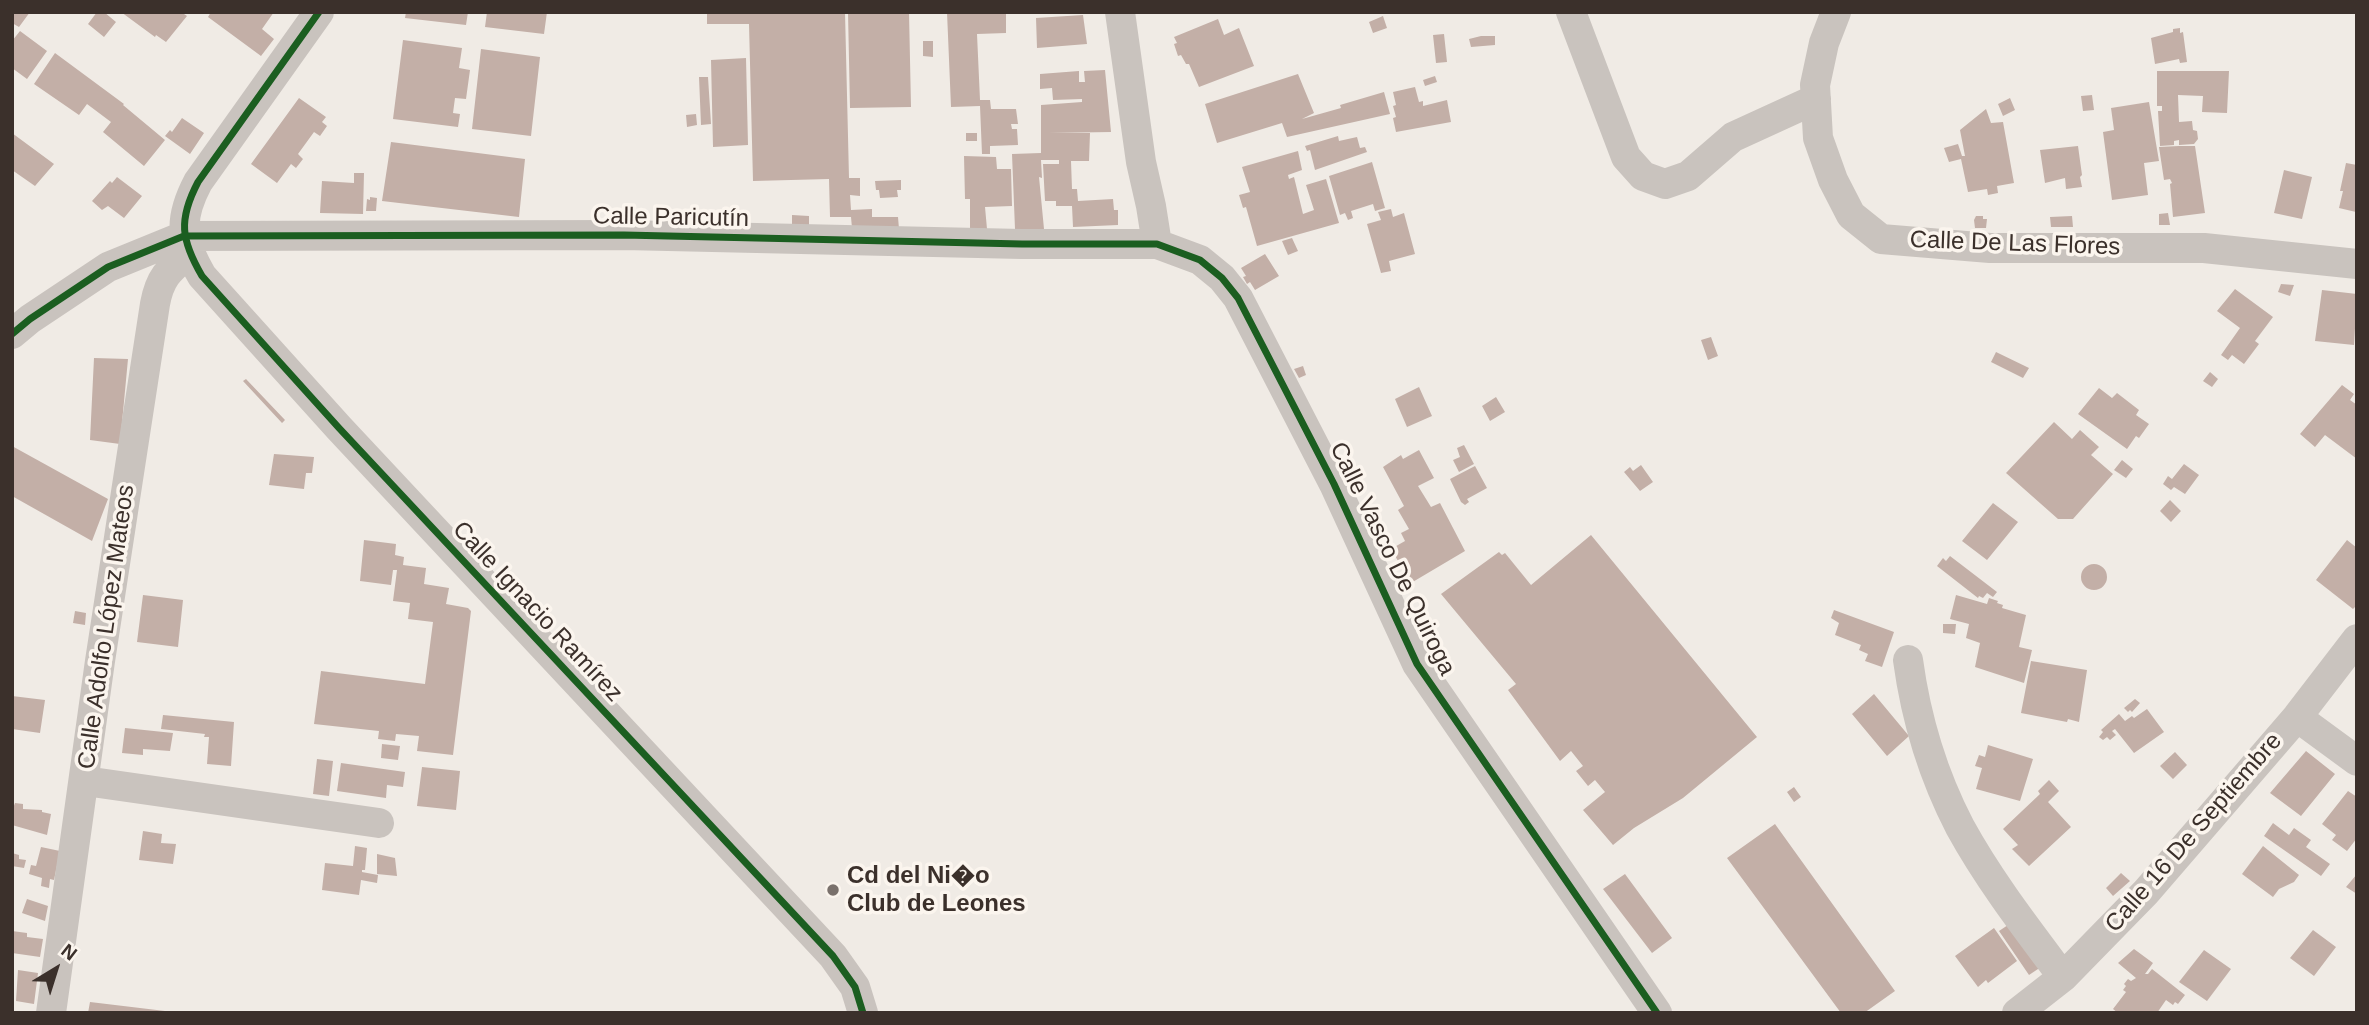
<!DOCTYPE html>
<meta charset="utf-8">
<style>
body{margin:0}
#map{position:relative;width:2369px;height:1025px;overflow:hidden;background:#f0ebe5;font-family:Arial,sans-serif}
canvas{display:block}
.frame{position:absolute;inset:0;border:14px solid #3b302b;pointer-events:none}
.north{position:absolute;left:21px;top:934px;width:70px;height:70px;-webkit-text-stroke:5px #fbf5ee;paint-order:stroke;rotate:38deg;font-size:19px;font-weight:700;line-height:28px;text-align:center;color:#3b302b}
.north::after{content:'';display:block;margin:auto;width:24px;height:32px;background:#3b302b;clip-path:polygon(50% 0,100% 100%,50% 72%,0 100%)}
</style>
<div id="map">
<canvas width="2369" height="1025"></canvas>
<div class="frame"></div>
<div class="north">N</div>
</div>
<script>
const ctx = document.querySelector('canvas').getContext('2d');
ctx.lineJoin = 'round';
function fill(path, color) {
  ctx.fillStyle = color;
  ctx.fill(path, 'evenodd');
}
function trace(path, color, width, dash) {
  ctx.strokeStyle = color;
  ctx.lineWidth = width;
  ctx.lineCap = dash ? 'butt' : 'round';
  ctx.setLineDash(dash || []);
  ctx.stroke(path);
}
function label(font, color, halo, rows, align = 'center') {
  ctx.font = font + ' Arial,sans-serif';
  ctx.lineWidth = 7;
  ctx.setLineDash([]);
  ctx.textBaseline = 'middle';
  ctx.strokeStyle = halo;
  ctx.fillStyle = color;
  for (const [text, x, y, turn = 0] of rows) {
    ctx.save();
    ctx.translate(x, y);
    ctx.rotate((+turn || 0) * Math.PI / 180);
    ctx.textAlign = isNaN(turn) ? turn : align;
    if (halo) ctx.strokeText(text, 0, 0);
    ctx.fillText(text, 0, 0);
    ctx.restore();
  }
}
fill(new Path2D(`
 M12 12H30L19 27 12 23Z
 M97 12H104L116 22 104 37 88 24Z
 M121 12H181L187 16 166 42 156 35 155 37Z
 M211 12H274L262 29 274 39 261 56 208 17Z
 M406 12H468L466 25 405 18Z
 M487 12H547L544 34 485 27Z
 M707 12H845L849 178H860V196L850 195 851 210 872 209V217H898L899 229 852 228 851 217H830L829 179 753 181 749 24H707Z
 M848 12H909L911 107 850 108Z
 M947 12H1006V33L977 34 980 100H990L991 109H1016L1018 124H1011L1012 129H1017L1018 145 990 146V154H982L980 106 951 107Z
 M1083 15 1087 44 1037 48 1036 18Z
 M1383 16 1387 28 1373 33 1369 22Z
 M1218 19 1224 35 1239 28 1254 66 1199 87 1189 64H1186L1181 55 1178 56 1174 44 1177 43 1174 37Z
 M2180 28V33L2183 32 2187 62 2180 63 2179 59 2155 64 2151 38 2173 32V29Z
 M20 31 47 51 27 79 12 68V41Z
 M1444 34 1447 62 1436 63 1433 35Z
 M1481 36H1495V45L1471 47 1469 39Z
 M403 40 462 48 459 68 470 70 466 99 455 98 453 113 460 114 458 127 393 119Z
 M923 41H933V57L923 56Z
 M481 49 540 57 531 136 472 129Z
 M55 53 124 104 123 105 165 140 144 166 103 132 111 122 87 104 79 115 34 84Z
 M746 58 748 145 713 147 711 60Z
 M1105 70 1111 132 1049 133H1090L1089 161H1071L1072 189H1077L1078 201 1113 199 1114 210H1118V225L1073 227 1072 206H1056V201H1045L1043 164H1059V160H1041L1042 178 1039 177 1044 229H1015L1012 154 1041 153V105L1082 102V99L1053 100 1052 88 1040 89V74L1079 71V82H1085L1084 71Z
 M2157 71H2229L2227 113 2202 112 2203 96 2178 95 2179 122 2192 121 2193 130 2197 131 2198 139 2194 144 2179 145V140L2174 141V145L2160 146 2158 111H2162V106H2157Z
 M1298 74 1314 113 1302 119 1341 108 1340 105 1384 92 1390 114 1287 137 1282 123 1217 143 1205 104Z
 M1435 76 1437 82 1425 86 1423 80Z
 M699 77H708L711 124 701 125Z
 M1415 87 1419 102 1423 101V106L1447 100 1451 122 1396 132 1393 118 1396 117 1393 106 1396 105 1393 92Z
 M2092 95 2094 110 2083 111 2081 96Z
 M299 98 326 117 322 122 327 126 320 136 314 132 298 154 303 159 296 168 291 164 277 183 251 164Z
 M2010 98 2015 110 2003 116 1998 104Z
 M2149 102 2159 161 2144 163 2148 195 2112 200 2103 132 2114 130 2111 108Z
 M1986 109 1991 123 2003 122 2014 183 1997 186 1998 193 1988 195 1987 189 1968 192 1961 159 1949 162 1944 148 1958 144 1962 156H1965L1960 130Z
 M696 114 697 125 687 127 686 115Z
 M182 118 204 133 190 154 165 136 170 130 172 132Z
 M12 133 54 164 35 186 12 170Z
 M966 133H977V141H966Z
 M1338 136 1339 141 1357 137 1360 148 1365 147 1367 152 1315 170 1310 150 1307 151 1305 146Z
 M391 142 525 159 519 217 382 201Z
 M2078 146 2082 175 2080 177 2082 187 2066 189 2065 178 2045 183 2040 150Z
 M2179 146H2195L2205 213 2173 217 2170 184 2172 183 2170 179 2164 180 2159 147Z
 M1298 151 1302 170 1288 175 1289 179 1294 177 1303 214 1314 210 1306 185 1326 179 1339 223 1257 246 1246 207 1243 208 1239 195 1250 192 1242 167Z
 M964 156 996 157 997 169H1011L1012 206 985 207 987 229 970 228V199H965Z
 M1372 162 1385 208 1375 211 1373 204 1351 211 1353 218 1348 220 1345 213 1340 215 1329 176Z
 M2346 163 2357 165 2356 212 2339 208 2343 191H2340Z
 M2284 170 2312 177 2302 219 2274 213Z
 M354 173H364L363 214 320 213 322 181 354 183Z
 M117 177 142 196 124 218 108 206 102 210 92 201 110 181 112 183Z
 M901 180V190H897L898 197 880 198 879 190H876L875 181Z
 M370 197 377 198 376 211H366L367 199 370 200Z
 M1391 209 1393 217 1404 213 1415 254 1389 261 1391 271 1381 273 1367 224 1381 220 1378 212Z
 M2168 213 2170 225H2159V214Z
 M792 215 809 216V225H792Z
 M1976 216H1983V219H1987L1986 228H1975L1974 220Z
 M2072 216 2073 227H2051L2050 217Z
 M1292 238 1298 251 1288 255 1282 241Z
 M1265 254 1279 276 1255 290 1250 282 1247 284 1243 277 1246 276 1241 268Z
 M2281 284 2294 285 2290 296 2278 292Z
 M2235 289 2273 317 2255 341 2259 344 2244 364 2232 355 2228 360 2221 355 2240 328 2217 311Z
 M2322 290 2357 294 2354 345 2315 341Z
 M1711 337 1718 356 1708 360 1701 340Z
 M1996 352 2029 368 2023 378 1991 362Z
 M94 358 128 359 120 444 90 440Z
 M1303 366 1306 375 1299 378 1294 369Z
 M2210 372 2218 379 2212 387 2203 381Z
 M246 379 285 420 282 423 243 381Z
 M2342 385 2354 394 2350 400 2357 405V459L2325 435 2315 447 2300 434Z
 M1419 387 1432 416 1407 427 1395 399Z
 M2099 388 2112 398 2117 393 2139 410 2136 415 2149 424 2139 438 2136 436 2127 449 2078 414Z
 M1496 397 1505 412 1490 421 1482 406Z
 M2054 422 2072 439 2080 430 2099 447 2091 455 2113 474 2073 519H2058L2006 473Z
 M1464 445 1474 464 1459 472 1453 460 1460 457 1457 448Z
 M12 446 108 499 92 541 12 496Z
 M1419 450 1434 478 1418 486 1431 507 1440 503 1465 551 1411 583 1391 549 1405 541 1401 533 1409 529 1398 510 1404 506 1383 467 1401 455 1403 459Z
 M274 454 314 457 312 473H306L304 489 269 485Z
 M2122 460 2133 469 2126 478 2114 470Z
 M2184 464 2199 475 2185 494 2174 487 2171 490 2163 484 2168 476 2172 479Z
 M1641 465 1653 482 1640 491 1624 472 1630 467 1633 471Z
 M1475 466 1487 488 1467 499 1469 502 1465 505 1461 502 1450 479Z
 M2170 500 2181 511 2171 522 2160 511Z
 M1993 503 2018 522 1987 560 1962 541Z
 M1591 535 1757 737 1683 798 1634 828 1613 845 1583 810 1605 792 1595 780 1588 786 1576 771 1583 766 1571 751 1560 761 1508 690 1516 684 1441 594 1499 552 1502 555 1505 553 1531 585Z
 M364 540 396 544 395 555 404 557 403 565 426 568 424 584 449 588 446 604 468 608 471 611 453 755 417 751 419 736 396 734 395 741 378 739 379 731 314 724 321 671 425 684 433 622 408 619 410 603 393 601 397 570H393L391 585 360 581Z
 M2347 540 2357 548V605L2353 609 2316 580Z
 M1950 556 1997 592 1993 597 1987 593 1983 598 1979 596 1978 598 1937 566 1943 558 1946 561Z
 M2081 577a13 13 0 1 1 26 0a13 13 0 1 1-26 0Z
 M143 595 183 600 178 647 137 642Z
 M1956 595 1987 604 1989 598 1998 601 1997 603 2003 605 2002 608 2026 615 2019 647 2032 650 2024 683 1975 667 1980 643 1966 638 1969 624 1950 619Z
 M1834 610 1894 632 1882 667 1865 661 1868 654 1859 650 1861 645 1835 635 1839 623 1831 618Z
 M75 611 86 613 85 625 73 623Z
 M1943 624H1956L1955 634 1943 633Z
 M2031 661 2087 670 2079 722 2068 719 2067 722 2021 713Z
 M1874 694 1909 736 1887 756 1852 714Z
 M12 696 45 700 40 733 12 729Z
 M2135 699 2140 703 2132 712 2130 710 2128 712 2124 708Z
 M2147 709 2164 732 2134 753 2115 729 2112 731 2116 735 2110 740 2107 737 2103 740 2099 737 2103 732 2101 730 2119 714 2125 721 2132 716 2134 718Z
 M163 715 234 722 231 766 207 764 209 737H204L205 734 161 729Z
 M125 728 173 733 170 751 143 749V755L122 753Z
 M382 744 400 746 398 760 381 758Z
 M1988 745 2033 759 2020 801 1976 789 1982 768 1975 766 1979 755 1985 757Z
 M2306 751 2335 774 2301 816 2270 793Z
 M2175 752 2187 765 2173 779 2160 766Z
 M317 759 333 761 329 796 313 794Z
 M341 763 405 772 403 787 387 785 386 798 337 791Z
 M422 767 460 771 456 810 417 806Z
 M2049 780 2059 791 2048 802 2071 827 2029 866 2012 849 2018 845 2003 829 2040 794 2038 791Z
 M1794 787 1801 797 1794 802 1787 792Z
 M2348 791 2357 797V838L2347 851 2332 840 2336 835 2322 824Z
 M15 803 23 804V809L42 810V812L51 814 47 835 12 825V811Z
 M2273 823 2289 835 2294 828 2311 840 2306 847 2330 864 2321 876 2264 836Z
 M1775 824 1895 991 1864 1013H1841L1727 858Z
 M143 831 162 834 161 843 176 844 173 864 139 860Z
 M355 846 367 848 365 870H362V872L378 875 377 883 361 880 359 895 322 890 325 863 353 866Z
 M2263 846 2299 875 2294 882 2279 889 2273 897 2242 874Z
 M41 847 60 851 54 880 50 879 49 888 41 886 42 878 29 874 31 865 36 866Z
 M12 853 19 855V859L26 860 24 868 12 866Z
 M377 854 395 858 397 876 377 874Z
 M2121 873 2130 881 2113 896 2106 888Z
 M1625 874 1672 938 1652 953 1603 889Z
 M2357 874V894L2346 887Z
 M27 899 48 906 45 921 22 913Z
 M2011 923 2041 967 2029 975 1999 931Z
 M1994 928 2017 961 1988 983 1986 980 1978 987 1955 956Z
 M2313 930 2336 947 2314 976 2290 958Z
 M12 931 27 933V937L43 939 40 957 12 953Z
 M2134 949 2153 963 2145 974H2148L2152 969 2185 995 2178 1004 2175 1002 2173 1005 2166 1000 2157 1013H2118L2113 1009 2126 992 2123 990 2126 986 2124 984 2128 979 2131 981 2136 978 2118 963Z
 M2204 950 2231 969 2207 1001 2179 982Z
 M18 970 38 973 34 1004 16 1001Z
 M90 1002 165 1011V1013H88Z`), '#c3afa7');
trace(new Path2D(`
 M319 12 198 182C178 220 181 240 202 276L339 428 833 956 855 987 863 1013
 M1120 12 1141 162 1151 206 1157 244
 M1571 12 1626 157 1643 176 1665 184 1688 176 1733 137 1816 99
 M1836 12 1824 43 1815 85 1818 138 1833 180 1851 215 1881 239 1990 248H2204L2357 264
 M12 334 30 319 108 267 184 236 624 235 1022 244H1157L1200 260 1222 278 1238 298 1334 484 1417 664 1657 1013
 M1908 660C1916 719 1933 775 1960 827 1989 880 2027 929 2063 977
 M2297 717 2357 761
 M85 781 379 823
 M51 1013 100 661 155 304C160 277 169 270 189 253
 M2017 1013 2063 977 2146 892 2297 717 2357 639`), '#c9c3be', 30);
trace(new Path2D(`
 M319 12 198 182C178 220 181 240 202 276L339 428 833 956 855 987 863 1013
 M12 334 30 319 108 267 184 236 624 235 1022 244H1157L1200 260 1222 278 1238 298 1334 484 1417 664 1657 1013`), '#1b5e20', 7);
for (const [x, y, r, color] of [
 [833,890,7,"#7a716c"]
]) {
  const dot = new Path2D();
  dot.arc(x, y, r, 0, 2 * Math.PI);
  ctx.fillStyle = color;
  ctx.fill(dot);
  trace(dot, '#fbf5ee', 2.5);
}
label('24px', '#3b302b', '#fbf5ee', [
 ["Calle Paricutín",671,218,1],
 ["Calle De Las Flores",2015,244,2],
 ["Calle Vasco De Quiroga",1392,559,64],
 ["Calle Ignacio Ramírez",537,612,47],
 ["Calle Adolfo López Mateos",107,627,-82],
 ["Calle 16 De Septiembre",2194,833,-49]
]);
label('bold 24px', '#3b302b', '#fbf5ee', [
 ["Cd del Ni�o",847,876],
 ["Club de Leones",847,904]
], 'left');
</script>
